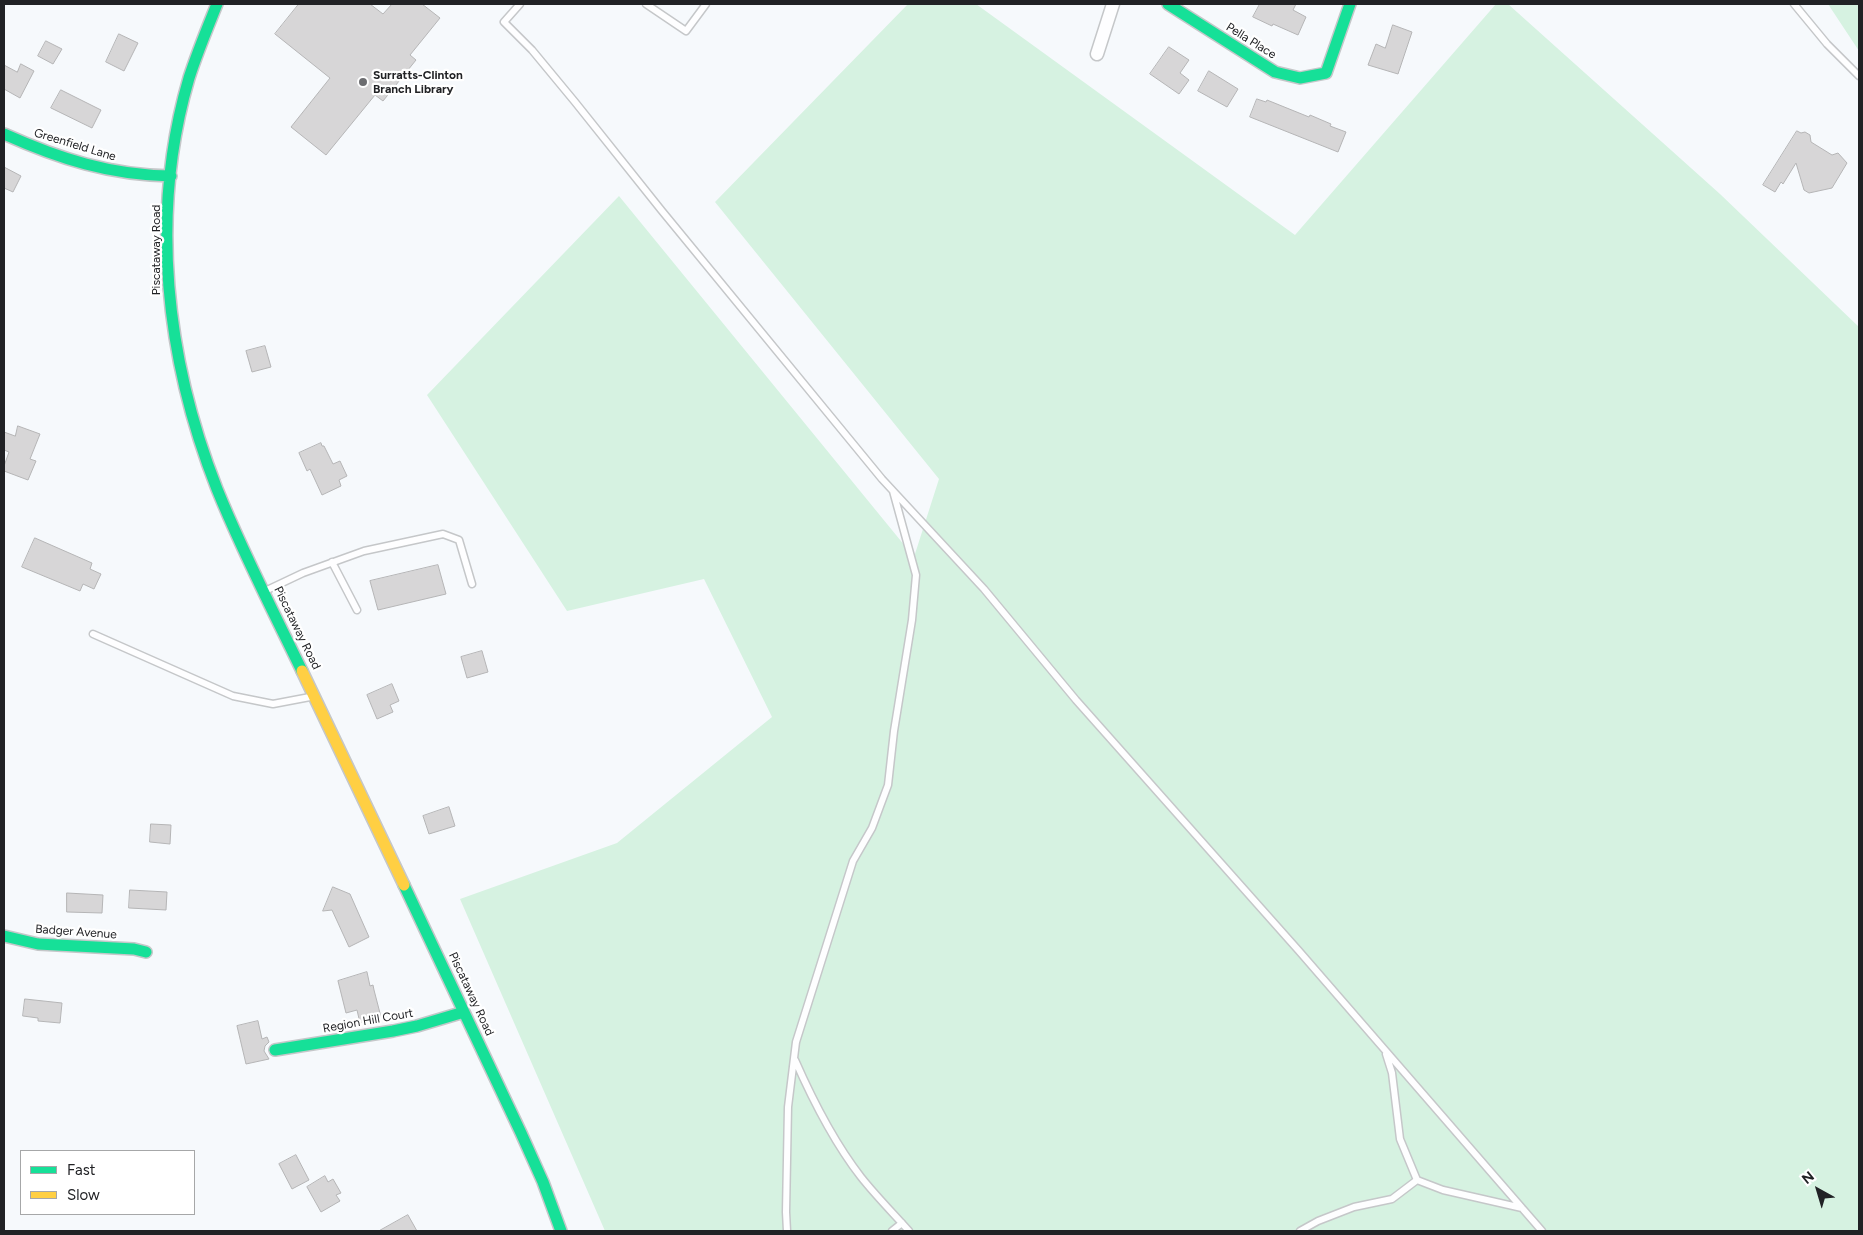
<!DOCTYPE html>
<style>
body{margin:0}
#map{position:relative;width:1863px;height:1235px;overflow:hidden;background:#f6f9fc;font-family:Figtree,sans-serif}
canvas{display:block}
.frame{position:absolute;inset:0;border:5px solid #212225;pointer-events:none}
.legend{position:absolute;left:20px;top:1150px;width:175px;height:65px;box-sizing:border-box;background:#fff;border:1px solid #a6a7a8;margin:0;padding:6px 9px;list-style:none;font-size:15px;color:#212225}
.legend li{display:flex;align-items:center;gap:10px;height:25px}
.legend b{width:25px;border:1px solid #a6a7a8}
.north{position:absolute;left:1793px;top:1165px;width:50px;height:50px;-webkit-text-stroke:4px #fff;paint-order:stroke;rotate:321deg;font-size:14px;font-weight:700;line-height:20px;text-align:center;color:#212225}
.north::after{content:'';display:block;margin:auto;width:18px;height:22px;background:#212225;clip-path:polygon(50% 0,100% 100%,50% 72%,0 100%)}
</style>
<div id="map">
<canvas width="1863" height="1235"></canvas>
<div class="frame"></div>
<ul class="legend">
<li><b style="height:6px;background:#16e098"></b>Fast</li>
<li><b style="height:6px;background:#ffcf43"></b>Slow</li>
</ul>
<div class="north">N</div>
</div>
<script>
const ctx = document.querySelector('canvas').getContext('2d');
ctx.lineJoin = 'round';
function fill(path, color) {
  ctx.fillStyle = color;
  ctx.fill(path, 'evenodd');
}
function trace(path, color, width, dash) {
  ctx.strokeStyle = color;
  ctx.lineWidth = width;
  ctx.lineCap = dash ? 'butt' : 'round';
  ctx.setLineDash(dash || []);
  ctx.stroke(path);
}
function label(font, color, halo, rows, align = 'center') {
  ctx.font = font + ' Figtree,sans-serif';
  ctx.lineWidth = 4.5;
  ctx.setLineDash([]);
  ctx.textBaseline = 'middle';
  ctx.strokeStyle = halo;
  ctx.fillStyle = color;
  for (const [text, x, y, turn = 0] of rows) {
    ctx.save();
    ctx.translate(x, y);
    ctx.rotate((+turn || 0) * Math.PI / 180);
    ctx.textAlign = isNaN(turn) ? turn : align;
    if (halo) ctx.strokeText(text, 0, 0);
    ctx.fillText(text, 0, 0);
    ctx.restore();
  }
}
fill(new Path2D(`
 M908 4H976L1295 235 1496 4H1508L1720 194 1859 327V1231H605L460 899 617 843 772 717 704 579 567 611 427 395 619 196 914 557 939 479 715 202Z
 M1828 4H1859V51Z`), '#d6f2e1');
const building = new Path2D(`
 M299 4H370L383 14 392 4H422L440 18 410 55 416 60 383 101 375 95 326 155 291 127 330 78 275 34Z
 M1260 4H1296L1293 10 1306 17 1298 35 1273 24 1272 26 1253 17Z
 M1393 25 1412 32 1398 74 1368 65 1376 44 1385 48Z
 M119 34 138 43 124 71 106 62Z
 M46 41 62 49 53 64 38 56Z
 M1169 47 1189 60 1180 73 1189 80 1179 94 1150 74Z
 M21 64 34 71 20 98 4 89V65L17 72Z
 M1209 71 1238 89 1227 107 1198 91Z
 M61 90 101 110 92 128 51 108Z
 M1257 99 1266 102 1267 100 1309 117 1310 115 1331 124 1330 126 1346 132 1338 152 1250 117Z
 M1797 131 1801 133 1805 132 1810 135 1811 142 1832 155 1838 153 1847 163 1832 188 1809 193 1804 190 1796 163 1783 184 1781 182 1775 192 1763 185Z
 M4 167 21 176 13 192 4 188Z
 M265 346 271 367 252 372 246 351Z
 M18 426 40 434 30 459 36 461 28 480 4 471V466L9 452 4 450V432L15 436Z
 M321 443 322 446H324L333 464 340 461 347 476 339 480 341 486 322 495 310 469 307 471 299 453Z
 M35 538 92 563 90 569 101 574 94 589 83 584 80 591 22 567Z
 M438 565 446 594 378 610 370 581Z
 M482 651 488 672 467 678 461 657Z
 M392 684 399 701 390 705 393 712 377 719 367 695Z
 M449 807 455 826 429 834 423 816Z
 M151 824 171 825 170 844 150 842Z
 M333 887 350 894 369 937 349 947 332 910 323 911Z
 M130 890 167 892 166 910 129 908Z
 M67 893 103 895 102 913 67 912Z
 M367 972 370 986 373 985 374 990 381 1017 360 1023 357 1010 346 1013 338 981Z
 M25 999 62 1003 60 1023 38 1021V1018L23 1016Z
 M258 1021 262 1039 267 1037 269 1042 265 1046 264 1051 269 1059 246 1064 237 1026Z
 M296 1155 309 1180 292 1189 279 1164Z
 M325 1176 328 1182 333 1179 341 1193 336 1195 340 1201 321 1212 307 1187Z
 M408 1215 417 1231H379Z`);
fill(building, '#d7d6d7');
trace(building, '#b5b5b6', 1);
const lane = new Path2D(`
 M520 4 504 22 532 50 575 102 662 211 882 479 984 589 1076 700 1299 951 1542 1231
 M646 4 686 31 706 4
 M1794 4 1827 44 1859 76
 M332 562 357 610
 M265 591 303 573 364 551 443 534 459 540 472 584
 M93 634 233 696 273 704 310 697
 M1386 1054 1392 1073 1400 1139 1417 1180 1443 1190 1522 1208
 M795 1060C813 1101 833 1141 861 1177 876 1196 893 1213 909 1231
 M787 1231 786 1212 788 1107 796 1042 853 861 872 828 888 785 894 731 912 620 916 575 893 491
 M892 1231 902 1223
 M1300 1231 1318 1221 1354 1207 1392 1199 1417 1180`);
const street = new Path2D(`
 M1097 54 1113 4`);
const fast = new Path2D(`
 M217 4C207 29 197 53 189 78 149 214 166 360 217 489 242 551 273 611 302 671
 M1168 4 1275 72 1300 78 1326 73 1350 4
 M4 134C60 159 110 175 171 176
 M404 885 521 1133 543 1182 561 1231
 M4 936 38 944 134 949 146 952
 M275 1050 393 1031 417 1026 464 1012`);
const slow = new Path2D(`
 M302 671 404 885`);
trace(lane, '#c5c7c9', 9);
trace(street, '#c5c7c9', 15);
trace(fast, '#c5c7c9', 14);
trace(slow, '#c5c7c9', 14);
trace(lane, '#fefeff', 6);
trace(street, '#fefeff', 12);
trace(fast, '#16e098', 11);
trace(slow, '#ffcf43', 11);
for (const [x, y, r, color] of [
 [363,82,5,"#6c6d70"]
]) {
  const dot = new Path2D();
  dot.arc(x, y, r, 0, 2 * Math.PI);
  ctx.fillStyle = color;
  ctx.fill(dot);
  trace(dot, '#fff', 2);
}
label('12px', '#212225', '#fff', [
 ["Pella Place",1251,41,32],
 ["Greenfield Lane",75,145,17],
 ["Piscataway Road",156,250,-90],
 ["Piscataway Road",297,628,64],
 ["Badger Avenue",76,932,4],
 ["Piscataway Road",471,994,65],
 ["Region Hill Court",368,1021,-10]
]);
label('bold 12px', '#212225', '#fff', [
 ["Surratts-Clinton",373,75],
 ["Branch Library",373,89]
], 'left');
</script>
